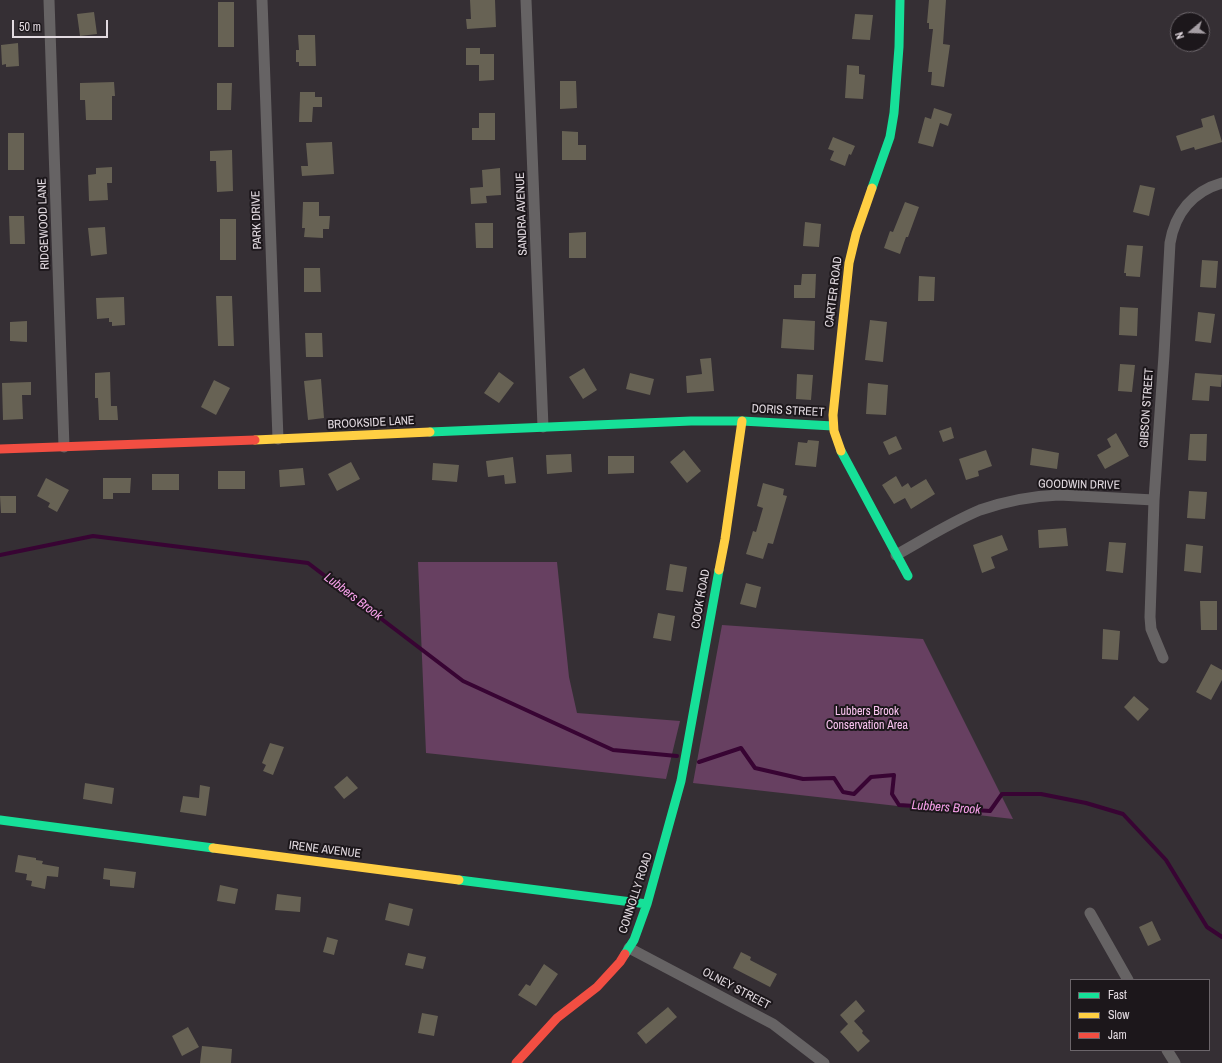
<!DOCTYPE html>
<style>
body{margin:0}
#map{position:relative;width:1222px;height:1063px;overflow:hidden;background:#352f34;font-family:"Archivo Narrow",sans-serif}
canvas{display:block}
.legend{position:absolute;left:1070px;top:979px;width:140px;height:72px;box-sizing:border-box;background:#1c171b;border:1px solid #6b656a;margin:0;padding:5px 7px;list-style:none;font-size:12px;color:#e2dae0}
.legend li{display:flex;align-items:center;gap:8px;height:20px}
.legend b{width:20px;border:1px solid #6b656a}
.north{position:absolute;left:1170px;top:12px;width:40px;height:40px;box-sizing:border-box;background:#1c171b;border:1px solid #6b656a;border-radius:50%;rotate:251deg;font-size:11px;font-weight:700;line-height:16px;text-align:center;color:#e2dae0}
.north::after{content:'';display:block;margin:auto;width:14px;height:18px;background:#a59ea4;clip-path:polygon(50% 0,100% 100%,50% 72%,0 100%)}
.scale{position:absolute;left:12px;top:20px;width:96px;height:18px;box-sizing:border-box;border:2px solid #e2dae0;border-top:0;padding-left:5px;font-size:12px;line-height:14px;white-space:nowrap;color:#e2dae0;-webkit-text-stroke:3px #1c171b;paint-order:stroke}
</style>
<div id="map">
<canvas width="1222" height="1063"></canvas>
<ul class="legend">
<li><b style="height:5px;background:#16e098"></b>Fast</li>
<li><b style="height:5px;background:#ffcf43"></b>Slow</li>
<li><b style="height:5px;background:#f24e42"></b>Jam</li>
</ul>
<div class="north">N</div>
<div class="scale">50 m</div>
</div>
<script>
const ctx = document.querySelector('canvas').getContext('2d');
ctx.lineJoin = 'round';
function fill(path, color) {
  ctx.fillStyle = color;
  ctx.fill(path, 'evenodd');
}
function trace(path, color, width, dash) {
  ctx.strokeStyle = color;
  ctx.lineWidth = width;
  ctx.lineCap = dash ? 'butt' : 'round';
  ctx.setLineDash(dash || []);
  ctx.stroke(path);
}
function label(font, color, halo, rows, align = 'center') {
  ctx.font = font + ' "Archivo Narrow",sans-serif';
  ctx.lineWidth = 4;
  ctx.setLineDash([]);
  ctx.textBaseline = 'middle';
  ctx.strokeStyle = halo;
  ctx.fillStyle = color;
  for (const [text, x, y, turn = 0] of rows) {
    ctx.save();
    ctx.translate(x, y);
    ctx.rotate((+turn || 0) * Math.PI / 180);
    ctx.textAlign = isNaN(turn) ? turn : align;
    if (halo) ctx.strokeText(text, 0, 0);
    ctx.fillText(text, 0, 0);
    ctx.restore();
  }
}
fill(new Path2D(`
 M418 562H557L569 677 577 713 680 721 666 779 426 753Z
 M722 625 923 639 1013 819 693 783Z`), '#674061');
trace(new Path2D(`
 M0 555 93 536 308 563 463 681 613 750 677 756
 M699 762 741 748 755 768 803 779 834 778 843 792 854 794 871 777 894 775 892 794 899 805 990 811 1002 794H1041L1086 803 1123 814 1166 860 1207 927 1222 937`), '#380433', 4);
fill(new Path2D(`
 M470 0H495L496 27 467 29 466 19H471Z
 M929 0H946L943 44 950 45 944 87 931 85 932 72H928L933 29H929V23H927Z
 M218 2H234V47H218Z
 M94 12 97 34 80 36 77 14Z
 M855 14 873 15 870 40 852 39Z
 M298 35H315L316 66H299V62H296V50H299Z
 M18 43 19 66 6 67V64L2 65 1 45Z
 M466 48H480V54H494V80L479 81V65H466Z
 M847 65 859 66V74L865 75 863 99 845 98Z
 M560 81H576L577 108 560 109Z
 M114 82 115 96H112V120H86L85 100H80V83Z
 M217 83H232L231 110H217Z
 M300 92H315V97H322V107H313L312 122H299Z
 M934 108 952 114 948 126 940 123 933 147 918 143 925 117 931 119Z
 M479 113H495V140H472V128H479Z
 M1214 115 1222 142 1195 150 1194 147 1181 151 1176 136 1203 127 1201 119Z
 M562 131 578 132V145H586V160H562Z
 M8 133H24V170H8Z
 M833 137 855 146 851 155 849 154 845 166 830 160 834 151 828 149Z
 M332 142 334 174 302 176 301 166H308L306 143Z
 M232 150 233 191 217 192 216 161H210V151Z
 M112 167V183H107L108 200 89 201 88 175 96 174V168Z
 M500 168 501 195 486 196 487 203 471 204 470 188 483 187 482 170Z
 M1140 185 1155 188 1149 216 1133 212Z
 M303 202H319V216H330L329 229H323V238L304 237 305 228H302Z
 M905 202 919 207 908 237H906L900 254 884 248 890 231 893 232Z
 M9 216H24L25 244H10Z
 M220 219H236V260H220Z
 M805 222 821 224 819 247 803 246Z
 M475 223H493V248H476Z
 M105 227 107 254 91 256 88 228Z
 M586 232V258H569V233Z
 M1127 245 1143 246 1140 277 1126 276V273H1124Z
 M1202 260 1218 261 1216 288 1200 287Z
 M304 268H320L321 292H304Z
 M802 274H816L815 298H794V285H801Z
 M919 276 935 277 934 301H918Z
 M216 296H232L234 346H218Z
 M124 297 125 325 112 326V322H109V318L97 319 96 298Z
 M1120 307 1138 308 1137 336 1119 335Z
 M1198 312 1215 314 1211 343 1195 341Z
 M783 319 815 321 814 350 781 348Z
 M870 320 887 322 883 362 865 360Z
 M27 321V342L10 341V322Z
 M305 333H322L323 357H306Z
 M711 358 714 391 687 393 686 376 702 374 700 359Z
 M1120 364 1135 365 1132 392 1118 391Z
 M584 368 597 390 583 399 569 377Z
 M110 372 111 406H117L118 420H99L98 398H95V373Z
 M499 372 514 383 499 403 484 393Z
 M630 373 654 379 650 395 626 389Z
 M1195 373 1222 375 1221 387 1210 386 1209 401 1192 400Z
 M797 374 813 375 811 400 796 399Z
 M321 379 324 418 308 420 304 381Z
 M214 380 230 388 216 415 201 407Z
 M31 382V395H22L23 419 3 420 2 383Z
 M868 383 888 385 886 415 866 414Z
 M951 427 954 438 943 442 939 431Z
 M1116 433 1129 456 1105 469 1097 455 1111 447 1107 439Z
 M1190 434H1207L1206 461 1188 460Z
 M896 436 902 449 889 455 883 442Z
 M808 440 819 441 816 467 795 465 798 442 807 443Z
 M1032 448 1059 453 1057 469 1030 465Z
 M684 450 701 471 687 483 670 462Z
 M986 450 992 466 978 471 979 476 966 480 959 459Z
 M571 454 572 472 547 474 546 455Z
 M608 456H634V473L608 474Z
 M513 457 516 483 505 484 504 475 488 477 486 461Z
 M351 462 360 479 337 491 328 474Z
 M433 463 459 465 457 482 432 480Z
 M303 468 305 485 280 487 279 470Z
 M218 471H245V489H218Z
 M152 474H179V490H152Z
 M896 476 902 487 908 483 911 488 926 479 935 494 911 509 905 498 894 504 882 485Z
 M46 478 69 490 57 512 48 507 50 503 37 496Z
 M103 478H131L130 493H113V499H103Z
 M763 483 784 489 783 495 787 496 773 544 768 543 763 559 746 554 753 531 756 532 763 508 757 506Z
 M1189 491 1207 492 1205 519 1187 518Z
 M0 496H16V513H1Z
 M1066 528 1068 546 1039 548 1038 530Z
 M1002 535 1008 550 991 557 995 568 982 573 973 545Z
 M1109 542 1126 543 1123 573 1106 571Z
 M1186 544 1203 546 1201 573 1184 571Z
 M670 564 687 567 683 592 666 590Z
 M746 583 761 587 756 608 740 604Z
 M1200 601H1217V630H1201Z
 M658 613 675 616 671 641 653 638Z
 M1103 629 1120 631 1118 660 1102 659Z
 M1211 664 1222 670V680L1211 700 1196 692Z
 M1134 696 1149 709 1138 721 1124 707Z
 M270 743 284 747 273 775 263 771 266 765 262 763Z
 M347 776 358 788 344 799 334 787Z
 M85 783 114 788 112 804 83 799Z
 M200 785 210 787 206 816 180 812 183 796 199 798Z
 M18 855 36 858V860L43 861 42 864 59 867 58 877 47 876 45 889 31 886 32 881 26 880 27 874 15 872Z
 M104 868 136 872 134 888 110 886V880L103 879Z
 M220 885 238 889 235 904 217 901Z
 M277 894 301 897 300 912 275 910Z
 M389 903 413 909 409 926 385 920Z
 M1152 921 1161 940 1148 946 1139 927Z
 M327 937 338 940 334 955 323 952Z
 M741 952 751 957 750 960 777 974 770 987 733 968Z
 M408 953 426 957 423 969 405 965Z
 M544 964 558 974 536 1006 518 995 526 984 530 986Z
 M856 1000 865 1011 854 1021 863 1031 862 1033 870 1041 858 1052 840 1032 848 1024 840 1015Z
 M668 1007 677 1017 646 1044 637 1033Z
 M422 1013 438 1016 434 1036 418 1033Z
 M188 1027 199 1047 182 1056 172 1036Z
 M202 1046 232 1049 231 1063H200Z`), '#676254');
trace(new Path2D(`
 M49 0 64 447
 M262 0 278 439
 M526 0 543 427
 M896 555C923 540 951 522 980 510 1006 501 1032 496 1059 495L1154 500
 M1163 658 1151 629 1150 617 1154 500 1164 355 1170 243C1175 213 1193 191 1222 183
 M1090 913 1128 980
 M629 948 773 1024 824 1063
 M1167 1050 1175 1063`), '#666364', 11);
trace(new Path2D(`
 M872 188 890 137 894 113 899 47 900 0
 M430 432 691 421H742L833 426
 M841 451 908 576
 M0 820 213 848
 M459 880 647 904
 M625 954 634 940 647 904 681 781 719 570`), '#16e098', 9);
trace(new Path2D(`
 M255 440 430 432
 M841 451 834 431 833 415 849 263 856 234 872 188
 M719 570 725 539 742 421
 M213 848 459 880`), '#ffcf43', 9);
trace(new Path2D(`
 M0 449 255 440
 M516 1063 557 1018 597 987 620 962 625 954`), '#f24e42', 9);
label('12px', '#e2dae0', '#1c171b', [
 ["SANDRA AVENUE",522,214,-92],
 ["PARK DRIVE",257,220,-92],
 ["RIDGEWOOD LANE",44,224,-92],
 ["CARTER ROAD",834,292,-83],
 ["GIBSON STREET",1147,408,-86],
 ["DORIS STREET",788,411,3],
 ["BROOKSIDE LANE",371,423,-3],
 ["GOODWIN DRIVE",1079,485,1],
 ["COOK ROAD",701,599,-80],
 ["IRENE AVENUE",325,850,7],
 ["CONNOLLY ROAD",636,893,-72],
 ["OLNEY STREET",736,989,28]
]);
label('12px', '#fac4f0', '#1c171b', [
 ["Lubbers Brook",867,712],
 ["Conservation Area",867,726]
]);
label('italic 13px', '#f7a0ea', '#1c171b', [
 ["Lubbers Brook",353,597,37],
 ["Lubbers Brook",946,808,4]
]);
</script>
